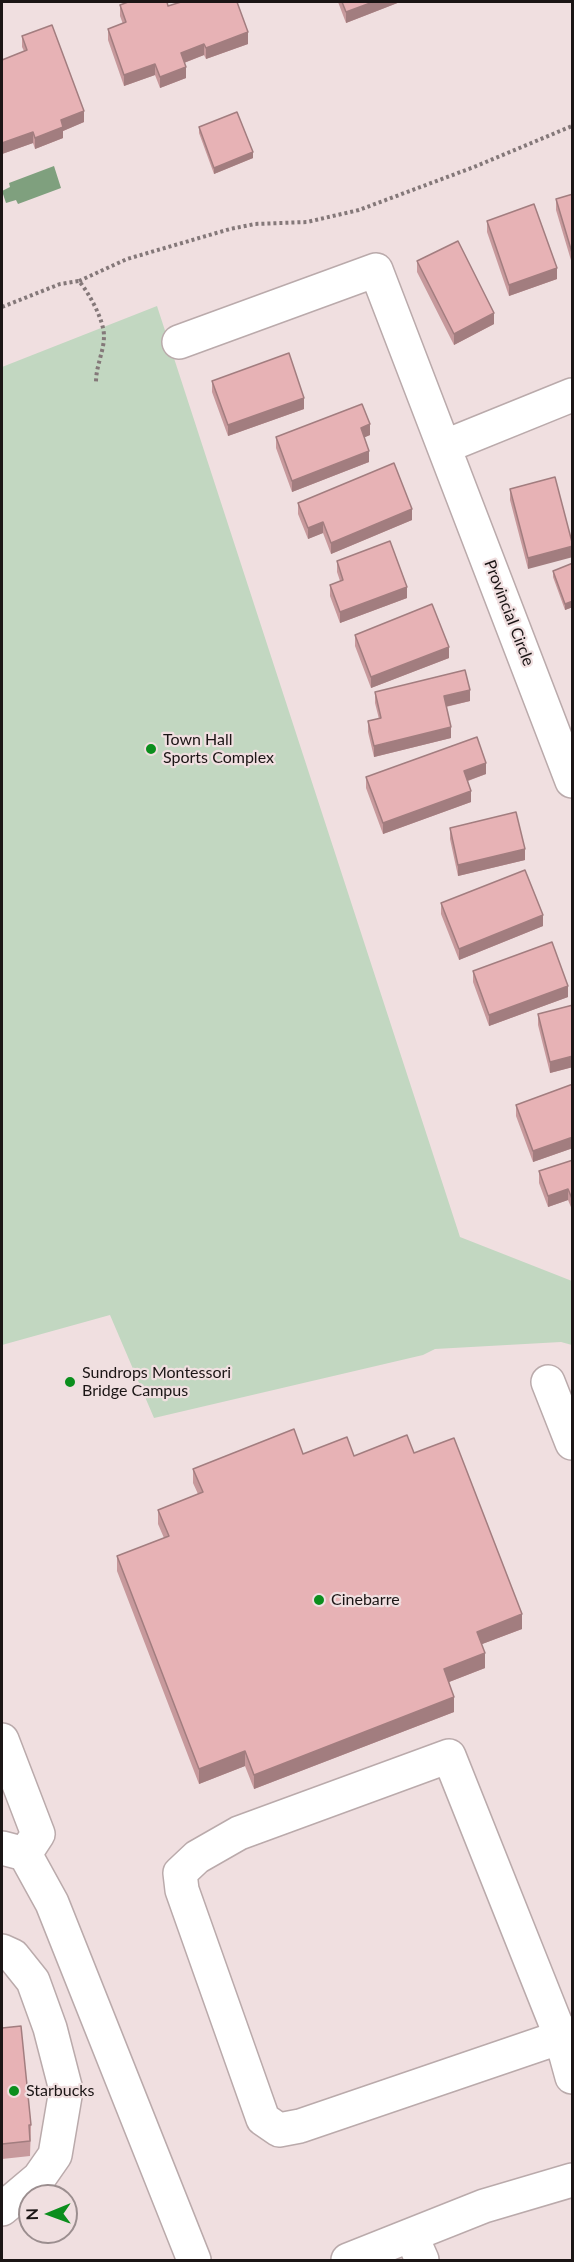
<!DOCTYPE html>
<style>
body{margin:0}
#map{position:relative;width:574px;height:2262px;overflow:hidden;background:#f0dfe0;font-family:Lato,sans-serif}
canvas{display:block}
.frame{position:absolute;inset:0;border:3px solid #1b1515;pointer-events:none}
.north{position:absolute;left:18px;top:2184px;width:60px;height:60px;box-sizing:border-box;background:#f0dfe0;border:2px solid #9b8e8f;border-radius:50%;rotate:269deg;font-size:16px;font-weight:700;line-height:24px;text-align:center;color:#1b1515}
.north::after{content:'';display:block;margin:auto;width:21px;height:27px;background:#0b8e1d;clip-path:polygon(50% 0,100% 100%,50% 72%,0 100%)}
</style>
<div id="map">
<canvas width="574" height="2262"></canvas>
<div class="frame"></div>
<div class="north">N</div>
</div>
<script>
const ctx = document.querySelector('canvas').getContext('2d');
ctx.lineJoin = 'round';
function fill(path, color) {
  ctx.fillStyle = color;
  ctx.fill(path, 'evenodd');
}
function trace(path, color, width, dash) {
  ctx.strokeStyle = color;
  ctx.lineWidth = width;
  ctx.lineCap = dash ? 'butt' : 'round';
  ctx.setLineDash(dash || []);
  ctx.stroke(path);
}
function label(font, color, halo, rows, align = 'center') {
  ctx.font = font + ' Lato,sans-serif';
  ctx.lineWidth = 4.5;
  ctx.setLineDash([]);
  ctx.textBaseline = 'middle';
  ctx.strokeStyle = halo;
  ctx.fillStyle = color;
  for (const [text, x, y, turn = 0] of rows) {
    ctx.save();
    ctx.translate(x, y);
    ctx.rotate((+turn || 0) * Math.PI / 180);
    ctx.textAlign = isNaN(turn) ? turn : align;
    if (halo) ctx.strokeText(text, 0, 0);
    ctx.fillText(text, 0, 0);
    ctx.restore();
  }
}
fill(new Path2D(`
 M157 306 460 1237 572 1281V1345L561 1342 435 1349 423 1355 154 1418 110 1315 2 1345V367Z`), '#c2d7c1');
fill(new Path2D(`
 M54 166 61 188 18 204 16 200 6 203 2 191 10 187 9 183Z`), '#7fa07e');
const minor = new Path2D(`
 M179 342 376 270 572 781
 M446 446 572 395
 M548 1382 572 1443
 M2 1740 38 1834 25 1854
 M2 1848 25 1854 52 1903 194 2260
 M2 1951 13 1956 33 1981 50 2028 66 2090 55 2155 39 2178 2 2209
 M572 2033 561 2037 300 2126 279 2130 263 2119 182 1890 180 1873 197 1857 239 1833 449 1756 561 2037 572 2077
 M411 2235 422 2260
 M348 2260 484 2206 572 2180`);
trace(minor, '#baaaab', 36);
trace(new Path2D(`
 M79 281 127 259 230 229 255 224 307 222 359 210 474 167 572 126
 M2 307 60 284 79 281C89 293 104 320 104 336 104 351 96 366 96 382`), '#847879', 4, [3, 3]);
trace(minor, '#fff', 33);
fill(new Path2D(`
 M338 2H400L346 23Z
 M120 5 168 6 248 44 206 59 204 55 184 63 186 78 160 88 155 75 124 86 108 40V29L123 24 120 16Z
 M22 36 84 122 63 131V138L35 149 33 143 2 154V60L24 51 22 47Z
 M199 127 253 158 214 174 199 133Z
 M573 194V267L556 210V199Z
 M487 221 557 279 509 296 487 232Z
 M417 261 494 324 454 345 417 272Z
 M212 381 304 409 228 436 212 392Z
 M370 435 364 437 369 462 292 492 276 448V437Z
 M555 477 528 569 510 500V489Z
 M298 503 412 520 331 554 323 533 308 539 298 514Z
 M337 561 407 598 340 623 330 596V585L340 581 337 572Z
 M573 563V607L565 610 553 577V571Z
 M355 635 449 658 371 688 355 646Z
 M375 692 470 701 446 707 451 738 374 757 368 732V721L379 719 375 703Z
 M486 774 468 781 471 802 383 834 366 788V777Z
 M450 828 525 860 458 876 450 839Z
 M441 903 543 926 459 960 441 914Z
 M473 971 568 997 489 1026 473 982Z
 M573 1005V1067L550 1073 538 1025V1014Z
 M573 1084V1148L533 1162 516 1116V1105Z
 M573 1160V1212L568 1200 548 1207 539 1183V1171Z
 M414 1453 522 1629 482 1644 485 1668 449 1682 454 1712 254 1789 245 1766 199 1784 117 1571V1556L164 1538 158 1524V1510L198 1494 193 1483V1469L303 1454 354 1456Z
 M2 2028 31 2125 30 2156 2 2159Z`), '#c7999c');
fill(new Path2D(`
 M373 2H400L346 23V12Z
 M248 32V44L206 59V48Z
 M204 44V55L181 64V53Z
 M155 64V75L124 86V75Z
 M186 67V78L160 88V77Z
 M84 111V122L63 131V138L35 149V138L61 120Z
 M33 132V143L2 154V143Z
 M253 152V158L214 174V168Z
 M557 268V279L509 296V285Z
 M494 313V324L454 345V334Z
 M304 398V409L228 436V425Z
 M370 424V435L361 439V428Z
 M369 451V462L292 492V481Z
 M412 509V520L331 554V543Z
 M323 522V533L308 539V528Z
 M573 546V557L528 569V558Z
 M407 587V598L340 623V612Z
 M573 601V607L565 610V604Z
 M449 647V658L371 688V677Z
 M470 690V701L444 707V696Z
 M451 727V738L374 757V746Z
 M486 763V774L464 782V771Z
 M471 791V802L383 834V823Z
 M525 849V860L458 876V865Z
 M543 915V926L459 960V949Z
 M568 986V997L489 1026V1015Z
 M573 1056V1067L550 1073V1062Z
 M573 1137V1148L533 1162V1151Z
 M568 1189V1200L548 1207V1196Z
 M522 1614V1629L477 1646V1632Z
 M485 1653V1668L444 1684V1669Z
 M454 1697V1712L254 1789V1775Z
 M245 1751V1766L199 1784V1769Z`), '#a27d7f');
const building = new Path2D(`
 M128 2H167L168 6 181 2H237L248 32 206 48 204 44 181 53 186 67 160 77 155 64 124 75 108 29 126 22 120 5Z
 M342 2H373L346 12Z
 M52 25 84 111 61 120 63 127 35 138 33 132 2 143V60L27 50 22 36Z
 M237 112 253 152 214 168 199 127Z
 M573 194V256L556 199Z
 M534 204 557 268 509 285 487 221Z
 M458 241 494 313 454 334 417 261Z
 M289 353 304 398 228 425 212 381Z
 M362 404 370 424 361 428 369 451 292 481 276 437Z
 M394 463 412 509 331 543 323 522 308 528 298 503Z
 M555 477 573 546 528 558 510 489Z
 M390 541 407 587 340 612 330 585 343 580 337 561Z
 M573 563V601L565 604 553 571Z
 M432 604 449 647 371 677 355 635Z
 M465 670 470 690 444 696 451 727 374 746 368 721 381 718 375 692Z
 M477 737 486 763 464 771 471 791 383 823 366 777Z
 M516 812 525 849 458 865 450 828Z
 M525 870 543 915 459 949 441 903Z
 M552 942 568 986 489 1015 473 971Z
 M573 1005V1056L550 1062 538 1014Z
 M573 1084V1137L533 1151 516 1105Z
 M573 1160V1201L568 1189 548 1196 539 1171Z
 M294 1429 303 1454 347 1437 354 1456 407 1435 414 1453 454 1438 522 1614 477 1632 485 1653 444 1669 454 1697 254 1775 245 1751 199 1769 117 1556 169 1536 158 1510 203 1492 193 1469Z
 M21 2026 31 2125H29L30 2141 2 2144V2028Z`);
fill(building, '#e7b2b5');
trace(building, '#a27d7f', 1.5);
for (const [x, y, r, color] of [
 [151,749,6,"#0b8e1d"],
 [70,1382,6,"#0b8e1d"],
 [319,1600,6,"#0b8e1d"],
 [14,2091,6,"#0b8e1d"]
]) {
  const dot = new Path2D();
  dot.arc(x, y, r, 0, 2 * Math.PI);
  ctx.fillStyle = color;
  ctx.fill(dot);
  trace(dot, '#f0dfe0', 2);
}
label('16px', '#1b1515', '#f0dfe0', [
 ["Provincial Circle",509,613,69]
]);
label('16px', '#1b1515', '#f0dfe0', [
 ["Town Hall",163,740],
 ["Sports Complex",163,758],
 ["Sundrops Montessori",82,1373],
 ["Bridge Campus",82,1391],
 ["Cinebarre",331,1600],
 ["Starbucks",26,2091]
], 'left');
</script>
